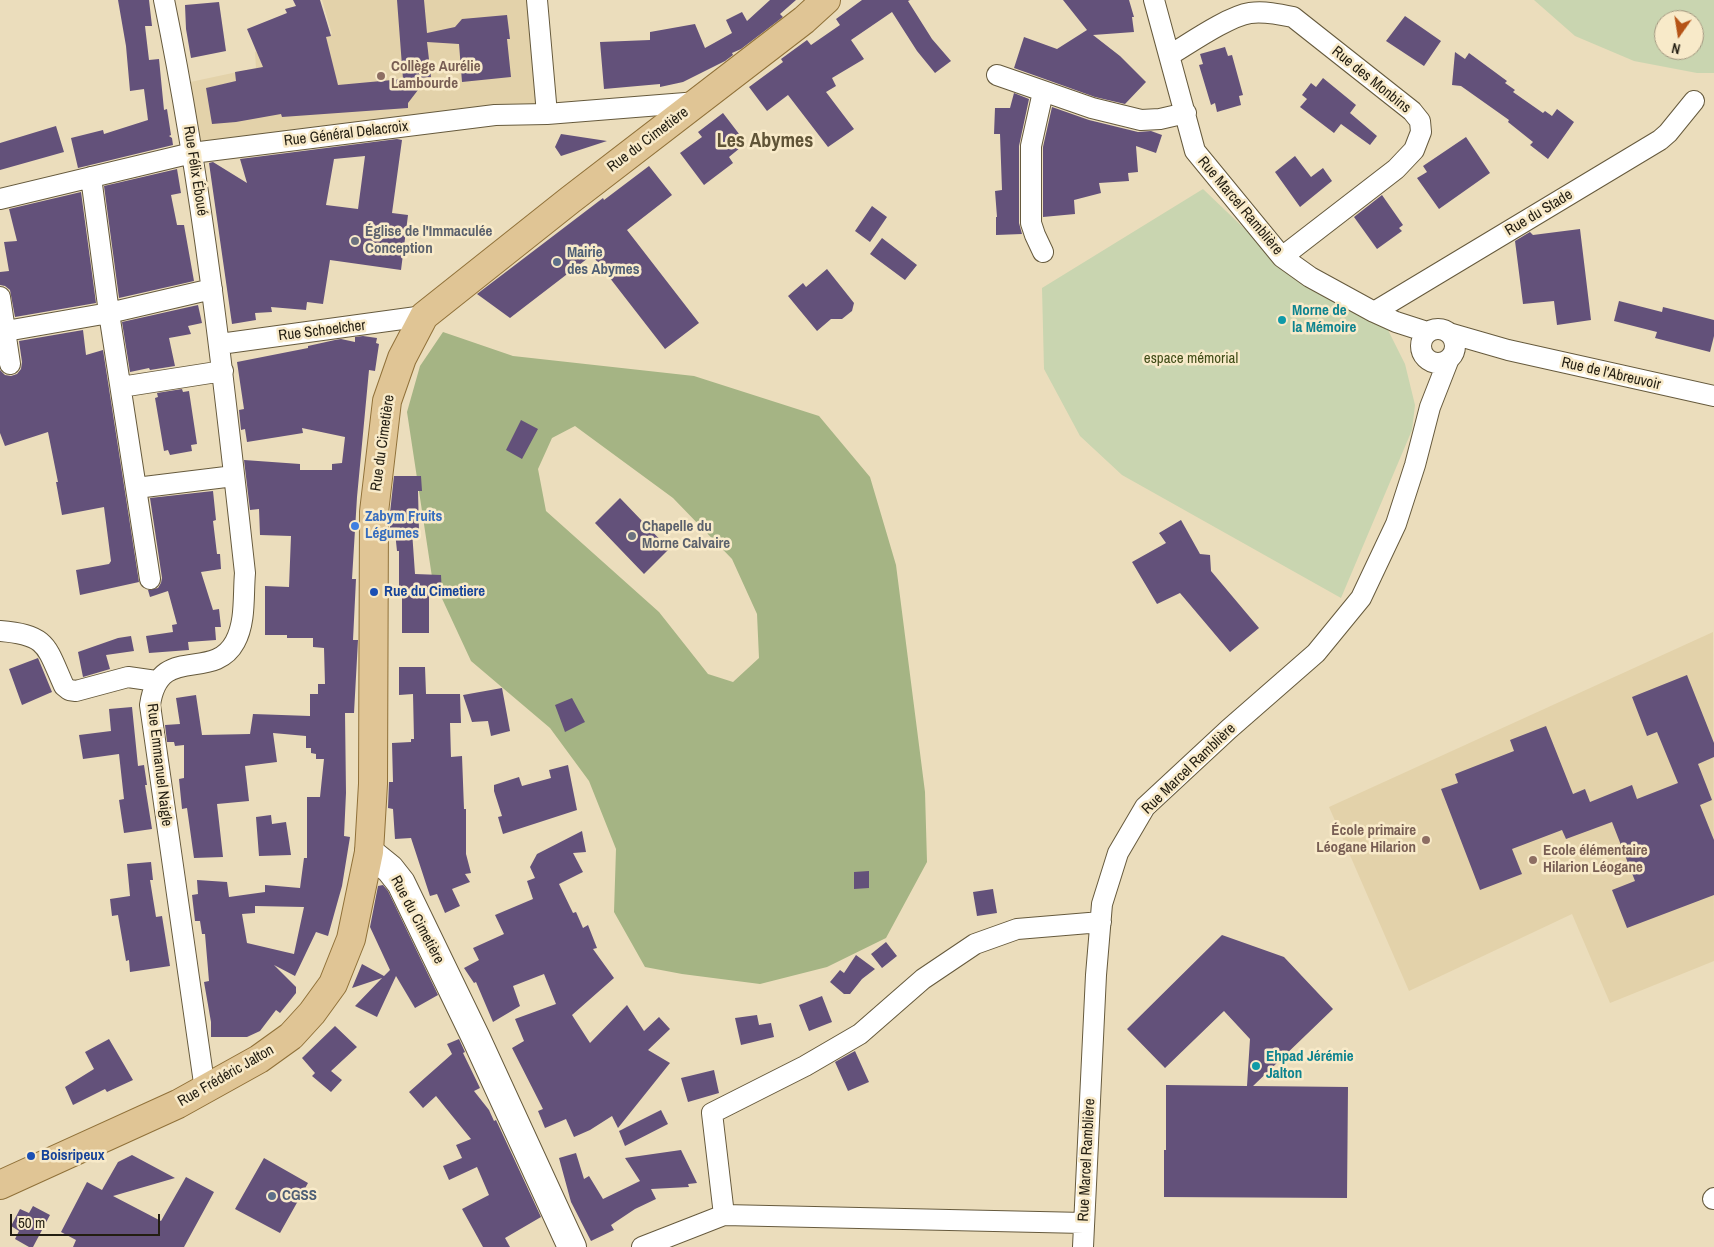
<!DOCTYPE html>
<meta charset="utf-8">
<style>
body{margin:0}
#map{position:relative;width:1714px;height:1247px;overflow:hidden;background:#ebddbc;font-family:"Archivo Narrow",sans-serif}
canvas{display:block}
.north{position:absolute;left:1654px;top:10px;width:50px;height:50px;box-sizing:border-box;background:#f8eac9;border:1px solid #a39880;border-radius:50%;rotate:193deg;font-size:14px;font-weight:700;line-height:20px;text-align:center;color:#231e12}
.north::after{content:'';display:block;margin:auto;width:18px;height:22px;background:#b55316;clip-path:polygon(50% 0,100% 100%,50% 72%,0 100%)}
.scale{position:absolute;left:10px;top:1214px;width:150px;height:22px;box-sizing:border-box;border:2px solid #231e12;border-top:0;padding-left:6px;font-size:15px;line-height:18px;white-space:nowrap;color:#231e12;-webkit-text-stroke:4px #f8eac9;paint-order:stroke}
</style>
<div id="map">
<canvas width="1714" height="1247"></canvas>
<div class="north">N</div>
<div class="scale">50 m</div>
</div>
<script>
const ctx = document.querySelector('canvas').getContext('2d');
ctx.lineJoin = 'round';
function fill(path, color) {
  ctx.fillStyle = color;
  ctx.fill(path, 'evenodd');
}
function trace(path, color, width, dash) {
  ctx.strokeStyle = color;
  ctx.lineWidth = width;
  ctx.lineCap = dash ? 'butt' : 'round';
  ctx.setLineDash(dash || []);
  ctx.stroke(path);
}
function label(font, color, halo, rows, align = 'center') {
  ctx.font = font + ' "Archivo Narrow",sans-serif';
  ctx.lineWidth = 5;
  ctx.setLineDash([]);
  ctx.textBaseline = 'middle';
  ctx.strokeStyle = halo;
  ctx.fillStyle = color;
  for (const [text, x, y, turn = 0] of rows) {
    ctx.save();
    ctx.translate(x, y);
    ctx.rotate((+turn || 0) * Math.PI / 180);
    ctx.textAlign = isNaN(turn) ? turn : align;
    if (halo) ctx.strokeText(text, 0, 0);
    ctx.fillText(text, 0, 0);
    ctx.restore();
  }
}
fill(new Path2D(`
 M322 0H537L547 114 192 153 181 84 256 68 255 52 332 34Z
 M1713 632 1714 961 1610 1003 1572 914 1409 991 1329 807Z`), '#e3d2aa');
fill(new Path2D(`
 M1534 0H1714V73H1697L1634 61 1575 36ZM1664 20H1694V50H1664Z
 M1203 189 1295 277 1387 328 1405 364 1415 405 1412 430 1341 598 1122 475 1080 436 1044 369 1042 288Z`), '#c9d5b0');
fill(new Path2D(`
 M443 332 513 356 694 376 819 416 870 477 896 565 925 792 927 862 886 938 827 967 760 984 682 974 645 967 614 912 616 849 589 781 550 728 471 661 432 577 407 412 420 366ZM575 426 673 498 732 559 757 614 759 658 733 682 708 674 659 612 546 511 538 469 552 438Z`), '#a5b484');
fill(new Path2D(`
 M118 0H149L152 26H145L149 60 159 59 164 110 167 109 171 135 169 136 172 138 173 145 78 168 71 138 103 130 104 134 148 120 144 89 130 91 126 46Z
 M293 0H320L331 36 326 37 338 85 403 79 397 0H424L427 33 455 27 462 19 507 15 510 39H507L511 77 462 82 459 44 427 42 431 77 417 78 418 90 408 103V108L282 117 281 114 236 122 212 124 206 88 236 81 235 72 263 67 247 29 287 13 285 9 296 6Z
 M770 0H796L780 14 783 17 741 49 732 53 733 55 725 61 683 82 660 87V84L604 89 600 42 650 40V32L695 24 705 48 732 33 726 20 742 12 747 21Z
 M862 0H910L908 1 932 39 951 61 935 73 917 51 892 12 851 40 864 59 832 78 836 86 826 92 854 129 828 147 788 95 767 111 749 87 783 62 781 59 807 40 811 45 840 25 836 19Z
 M1063 0H1129L1134 17H1132L1134 32 1093 35 1120 56 1146 82 1125 104 1095 97 1014 68 1024 37 1057 49 1087 30Z
 M219 2 226 51 191 58 186 29 185 5Z
 M1405 16 1441 41 1424 66 1386 41Z
 M1225 47 1228 56 1232 55 1243 95 1239 96 1241 105 1217 112 1215 103 1211 105 1199 65 1203 64 1200 54Z
 M1455 52 1465 59 1469 53 1507 81 1505 83 1515 90 1513 92 1543 113 1545 111 1552 116 1557 109 1574 122 1548 159 1530 145 1533 142 1508 122 1509 120 1461 86 1452 85Z
 M1323 78 1356 105 1350 113 1377 136 1370 145 1341 124 1334 133 1300 107 1307 99 1302 95 1311 83 1316 87Z
 M1014 93 1029 99 1019 146V223L1022 234 996 235V217H997L995 191 1002 190 1000 134H994L995 108H1010Z
 M1052 107 1089 120 1138 132 1151 131 1162 135 1156 153 1136 146 1138 172 1128 173 1129 181 1099 183 1101 193 1074 200 1075 214 1043 217V147Z
 M723 113 746 143 729 157 733 163 704 185 680 153 702 137 698 132Z
 M56 126 64 152 0 170V143Z
 M561 134 607 141 561 156 555 147Z
 M1466 137 1490 173 1439 209 1417 178 1427 172 1423 166Z
 M397 139 402 140 392 213 408 215 401 270 330 260 323 304 307 302 306 310 271 307 272 312 255 313 256 320 232 324 209 163 213 162 247 183 240 159ZM365 156 358 209 326 205 334 159Z
 M1295 156 1311 177 1323 168 1332 181 1300 207 1275 172Z
 M649 166 672 195 627 230 699 323 665 349 592 255 510 318 477 294 603 198 604 200Z
 M177 169 181 193 171 195 177 225H184L194 281 119 298 104 186Z
 M81 192 96 303 15 317 10 290 5 286 0 285V272L9 271 4 242 17 241 9 209Z
 M1382 195 1403 225 1399 228 1402 231 1377 249 1354 217Z
 M872 206 887 217 870 242 855 231Z
 M1580 229 1591 320 1557 325 1554 301 1523 304 1515 241 1530 232 1533 235Z
 M882 238 917 265 905 280 870 254Z
 M827 269 854 303 852 311 842 319H831L817 331 788 296 803 283 806 287Z
 M1619 301 1662 312 1663 307 1714 320V336L1710 352 1655 338 1657 332 1614 321Z
 M198 305 202 323 188 326 191 334 169 338 175 366 150 370 149 368 130 372 122 322Z
 M83 330 86 355 103 350 139 582 80 595 76 570 109 564 111 561 104 507 62 515 56 482H58L48 432 5 446 0 433V370L5 375 11 376 17 374 21 369 22 362 19 341Z
 M363 336 377 338 376 343 379 344 375 371 369 370 357 497 352 579H356L353 640H358L354 713H345L346 793 344 836 350 837 342 886 328 936 316 932 295 976 274 965 296 987V993L280 1013 276 1010 260 1031 247 1037H211V1022L204 982 209 981 205 934H202L200 921H195L192 895 198 894 197 880 227 882 229 897 265 892V885L300 888 304 858H307V797H320L324 759H316V754L311 753V748H306V736L273 733 277 762 245 766 249 801 217 804 223 857 194 858 187 808 182 809 179 779 184 778V745L175 746 174 742H167L165 725 180 724 176 698 196 695 202 735 250 734 253 714 310 716V694H318V684H325L324 648 313 647V638H287V635H265V586L289 587 291 536 260 535 259 509 250 510 244 460 300 464V470H332V464L342 463 345 437 302 428 303 433 247 442 245 429 241 430 239 410 244 409 237 362 308 348V346L335 340 341 339 355 342V337ZM255 906 304 907 294 954 247 943 242 914 255 913Z
 M182 389 183 392 189 391 197 444 191 445 192 451 170 455 168 450 164 451 155 398 158 397 157 393Z
 M521 420 538 429 522 459 506 450Z
 M394 476H421L422 491H418L419 531H412L415 574 441 575 442 595 429 596V633H402V596H399V551H397L395 532H390V513Z
 M213 491 216 520 213 521 217 554H220L221 569 201 572 213 610 219 609 221 627H215L216 640 188 642 189 650 149 653 146 636 173 632 172 625 177 624 168 591 150 597 148 590 158 588 161 583 162 578 150 498Z
 M620 498 669 549 644 574 595 523Z
 M1181 520 1200 554 1210 555 1211 571 1259 628 1230 652 1180 593 1157 604 1132 562 1166 543 1159 533Z
 M131 636 134 651 106 655 110 669 83 677 78 652 118 638Z
 M38 658 52 692 22 705 9 669Z
 M399 667H425L426 694H460L461 723H450L451 757 462 756 464 809H466V854L471 873 465 874 470 882 452 889 460 906 445 913 437 894 430 896 411 838 395 839 393 809 388 808 389 782H393L392 743 411 742V739H414L413 694 399 695Z
 M1687 675 1714 743V757L1698 764 1712 800 1700 805 1714 840V895L1627 928 1612 890 1635 881 1612 822 1566 839 1562 830 1512 849 1522 874 1480 890 1441 789 1458 783 1455 774 1514 751 1510 740 1546 726 1573 794 1585 789 1590 802 1632 785 1637 799 1678 783 1657 732 1647 736 1632 697Z
 M502 688 510 731 491 736 488 721 472 722 463 695Z
 M572 698 585 722 565 732 555 705Z
 M132 707 138 766 144 765 147 785H145L152 829 124 833 119 800 124 799 119 754 83 759 79 735 111 731 109 709Z
 M568 765 577 810 503 834 498 817 502 816 494 791V785L519 777 522 786 551 778 549 770Z
 M271 815 272 824 286 822 291 855 259 856 256 817Z
 M582 831 586 852 573 853 583 872 559 884 573 913 576 912 583 928 588 925 597 948 593 949 614 978 572 1015 590 1043 627 1005 644 1031 659 1017 670 1029 648 1050 670 1063 618 1128 612 1116 590 1130 574 1137 566 1119 545 1128 538 1111 543 1109 512 1048 524 1041 515 1019 556 1004 544 974 513 986 520 1006 493 1022 476 982 474 983 464 968 479 960 473 948 504 934 495 915 533 899 527 881 535 878 530 867 537 854Z
 M151 862 153 880H150L156 917 162 916 170 966 130 972 129 960 126 961 118 915 112 916 110 899 130 896 127 864Z
 M869 871V888L854 889V872Z
 M383 885 388 891 438 995 415 1008 396 976 377 1017 355 1006 382 978 352 988 362 964 384 976 390 970 370 927 378 886Z
 M993 889 997 913 977 916 973 892Z
 M1222 935 1284 957 1333 1009 1253 1086 1348 1087 1347 1198 1164 1197V1150H1166V1085L1247 1086 1250 1039 1224 1011 1165 1068 1127 1029Z
 M886 942 897 956 882 968 871 954Z
 M856 955 875 969 862 979 850 994H844L830 982 840 970 844 973Z
 M822 996 832 1022 809 1031 799 1005Z
 M757 1015 759 1025 771 1023 774 1037 741 1045 735 1018Z
 M335 1026 357 1047 331 1071 342 1080 331 1092 312 1076 315 1073 302 1058Z
 M109 1039 133 1080 107 1092 105 1089 73 1105 65 1087 94 1069 85 1052Z
 M459 1039 465 1052 463 1053 480 1088 474 1091 489 1110 494 1121 496 1120 541 1217 505 1238 510 1247H483L462 1209 489 1195 477 1167 449 1180 443 1166 462 1158 456 1145 471 1139 436 1096 423 1108 409 1092 452 1054 447 1044Z
 M855 1051 869 1082 848 1091 835 1062Z
 M714 1070 719 1093 688 1102 681 1078Z
 M661 1110 668 1124 625 1146 619 1131Z
 M681 1150 697 1183 688 1184 689 1187 651 1189 656 1199 635 1209 611 1225 614 1230 591 1241 571 1202 559 1158 576 1153 584 1179 589 1176 603 1199 640 1181 625 1158Z
 M132 1155 175 1178 113 1196 161 1221 186 1177 214 1192 184 1247H73L76 1240 61 1232 87 1182 102 1190 118 1162Z
 M264 1158 308 1183 280 1233 235 1209Z
 M33 1206 50 1215 33 1247H29L15 1239 19 1231 11 1226 20 1209 29 1213Z`), '#63517a');
const street = new Path2D(`
 M164 0C203 189 224 381 245 573 243 595 246 622 235 642 213 683 159 642 150 705L205 1090
 M537 0 547 114
 M1154 0 1195 151 1282 257 1310 277 1374 312 1396 322 1427 332
 M1170 55C1190 43 1229 16 1250 13 1264 11 1279 14 1293 17L1412 111 1420 121 1421 132 1414 150 1396 169 1282 257
 M997 75 1092 108 1141 120 1160 119 1186 113
 M91 177 109 313 150 579
 M0 199 192 153 495 115 547 114 698 102
 M1043 252 1035 235 1031 223V146L1043 92
 M0 297 10 364
 M1374 312 1660 140 1668 133 1694 101
 M1421 346a17 17 0 1 1 34 0a17 17 0 1 1-34 0Z
 M6 331 109 313 212 289
 M1449 333 1508 350 1714 396
 M220 344 424 316
 M121 387 223 371
 M136 488 234 476
 M0 631C48 635 46 646 64 686L69 690 76 691 128 677 156 681
 M1713 1199 1714 1198
 M724 1215 712 1113 805 1066 860 1034 923 979 975 944 1017 929 1101 922
 M642 1247 724 1215 1084 1223
 M1083 1247 1096 975 1102 904 1118 853 1145 807 1229 729 1316 653 1361 598 1396 524 1415 465 1430 407 1448 361`);
const secondary = new Path2D(`
 M369 852 390 869 401 883 476 1038 572 1247`);
const primary = new Path2D(`
 M0 1185 178 1104 259 1059 291 1036 312 1013 333 984 351 939 369 852 373 784 374 512 387 401 402 358 424 316 570 200 804 20 826 0`);
trace(street, '#665a3d', 22);
trace(secondary, '#665a3d', 30);
trace(primary, '#907139', 30);
trace(street, '#fff', 20);
trace(secondary, '#fff', 28);
trace(primary, '#e0c595', 28);
for (const [x, y, r, color] of [
 [381,76,5,"#8d6e63"],
 [355,241,5,"#6b7280"],
 [557,262,5,"#5c6f8a"],
 [1282,320,5,"#0f9aa8"],
 [355,526,5,"#3f7fe0"],
 [632,536,5,"#6b7280"],
 [374,592,5,"#1a4fb4"],
 [1426,840,5,"#8d6e63"],
 [1533,860,5,"#8d6e63"],
 [1256,1066,5,"#0f9aa8"],
 [31,1156,5,"#1a4fb4"],
 [272,1196,5,"#5c6f8a"]
]) {
  const dot = new Path2D();
  dot.arc(x, y, r, 0, 2 * Math.PI);
  ctx.fillStyle = color;
  ctx.fill(dot);
  trace(dot, '#f8eac9', 2);
}
label('bold 15px', '#785e54', '#f8eac9', [
 ["Collège Aurélie",391,67],
 ["Lambourde",391,84],
 ["École primaire",1416,831,"right"],
 ["Léogane Hilarion",1416,848,"right"],
 ["Ecole élémentaire",1543,851],
 ["Hilarion Léogane",1543,868]
], 'left');
label('15px', '#231e12', '#f8eac9', [
 ["Rue des Monbins",1371,80,39],
 ["Rue Général Delacroix",346,134,-7],
 ["Rue du Cimetière",648,140,-37],
 ["Rue Félix Éboué",195,171,81],
 ["Rue Marcel Ramblière",1240,206,50],
 ["Rue du Stade",1539,213,-31],
 ["Rue Schoelcher",322,331,-7],
 ["Rue de l'Abreuvoir",1611,374,13],
 ["Rue du Cimetière",383,443,-82],
 ["Rue Emmanuel Naigle",159,765,83],
 ["Rue Marcel Ramblière",1189,769,-44],
 ["Rue du Cimetière",417,920,62],
 ["Rue Frédéric Jalton",226,1076,-30],
 ["Rue Marcel Ramblière",1087,1160,-87]
]);
label('bold 15px', '#5b616d', '#f8eac9', [
 ["Église de l'Immaculée",365,232],
 ["Conception",365,249],
 ["Chapelle du",642,527],
 ["Morne Calvaire",642,544]
], 'left');
label('bold 15px', '#4e5e75', '#f8eac9', [
 ["Mairie",567,253],
 ["des Abymes",567,270],
 ["CGSS",282,1196]
], 'left');
label('bold 15px', '#0d838f', '#f8eac9', [
 ["Morne de",1292,311],
 ["la Mémoire",1292,328],
 ["Ehpad Jérémie",1266,1057],
 ["Jalton",1266,1074]
], 'left');
label('15px', '#3f4c17', '#f8eac9', [
 ["espace mémorial",1191,359]
]);
label('bold 15px', '#366cbe', '#f8eac9', [
 ["Zabym Fruits",365,517],
 ["Légumes",365,534]
], 'left');
label('bold 15px', '#164399', '#f8eac9', [
 ["Rue du Cimetiere",384,592],
 ["Boisripeux",41,1156]
], 'left');
label('bold 20px', '#605437', '#f8eac9', [
 ["Les Abymes",765,142]
]);
</script>
